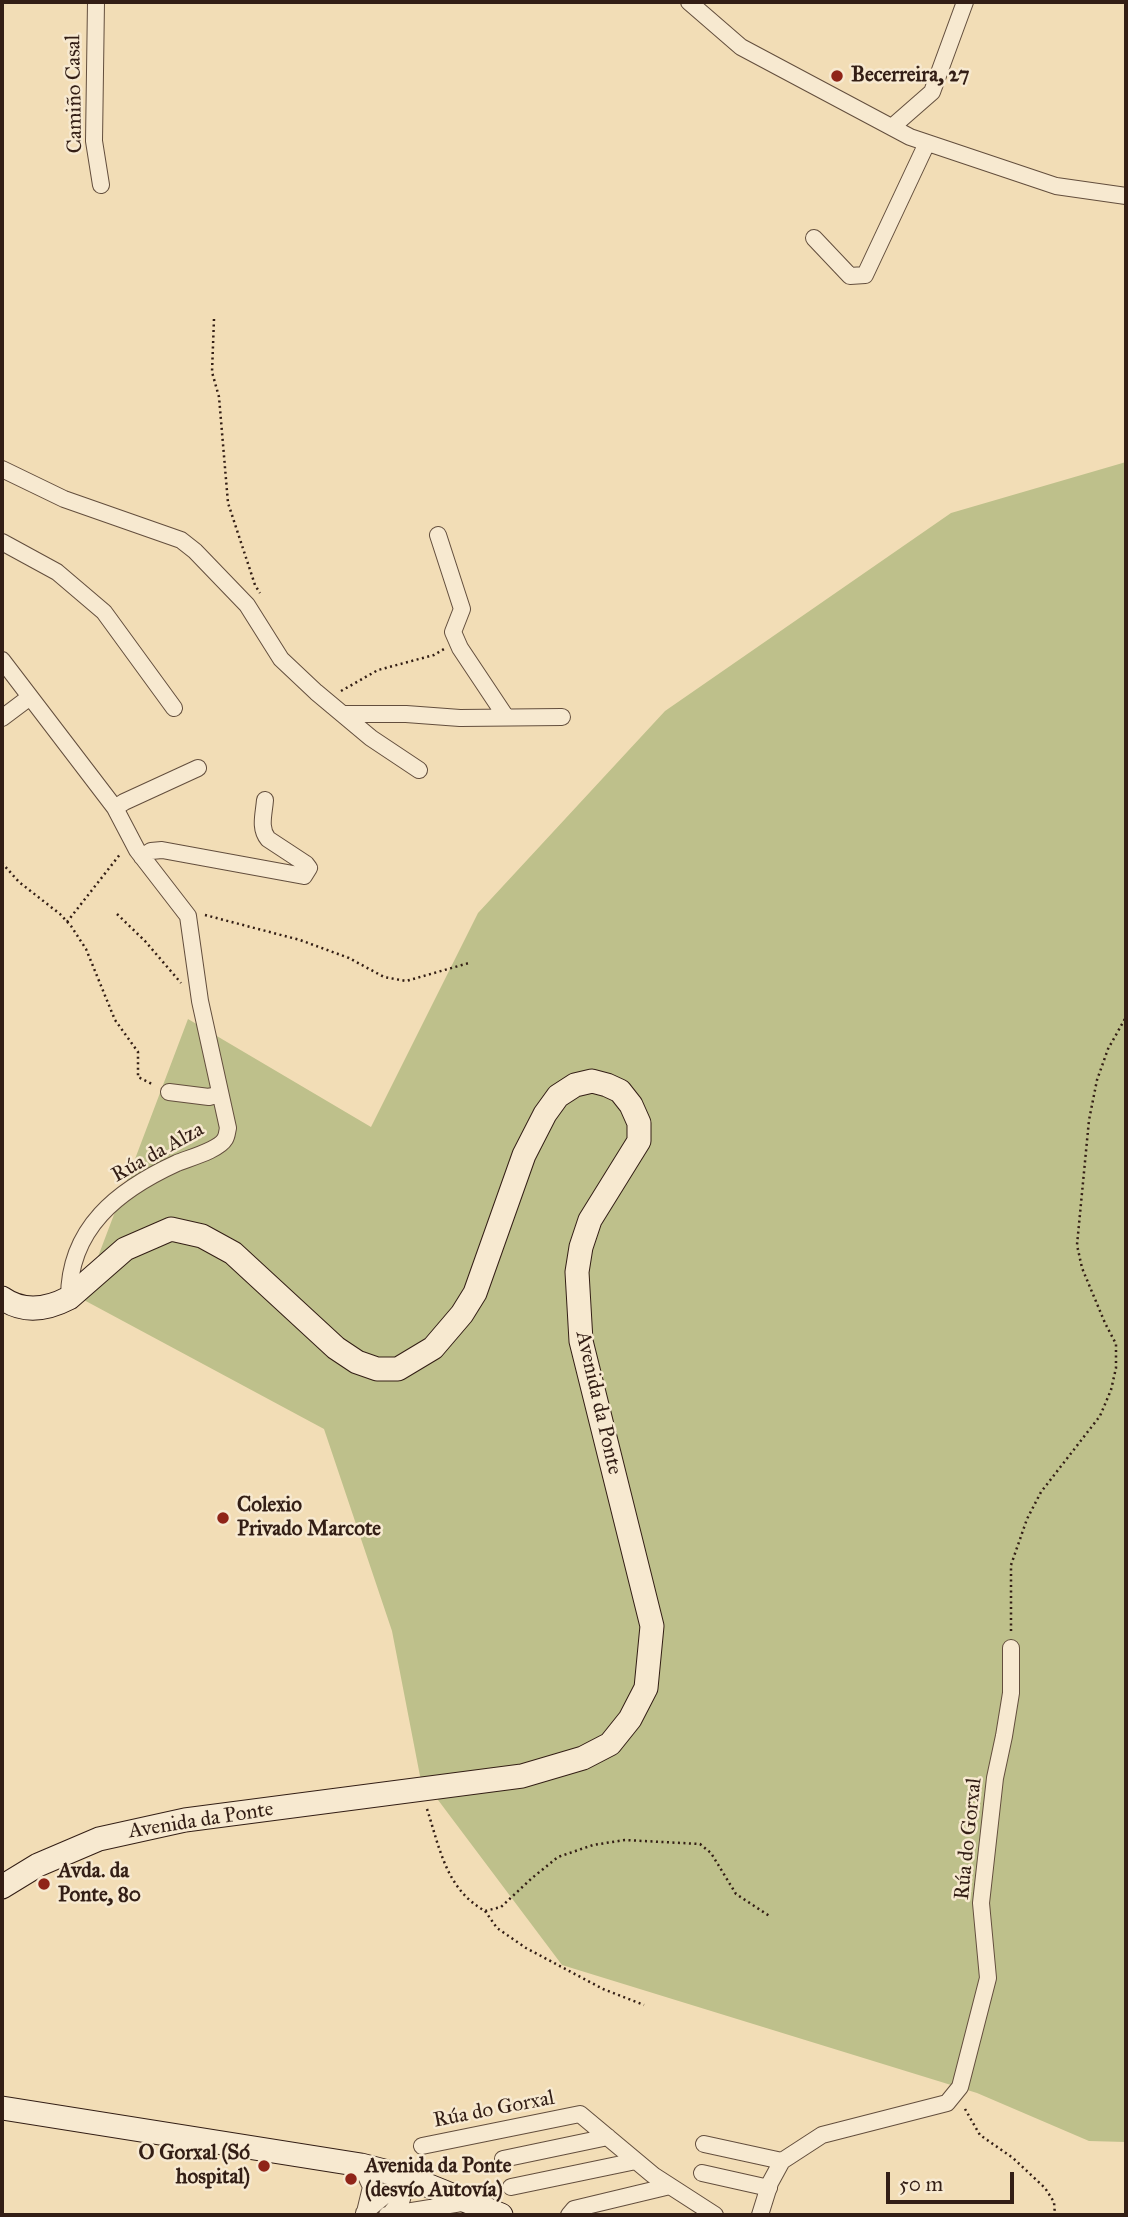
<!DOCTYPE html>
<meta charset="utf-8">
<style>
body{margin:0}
#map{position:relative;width:1128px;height:2217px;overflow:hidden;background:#f2ddb6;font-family:"IM FELL Great Primer",serif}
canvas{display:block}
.frame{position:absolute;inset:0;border:4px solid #331e15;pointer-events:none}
.scale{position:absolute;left:886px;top:2172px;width:128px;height:32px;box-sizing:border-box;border:4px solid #331e15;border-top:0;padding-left:9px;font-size:21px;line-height:24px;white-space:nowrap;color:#331e15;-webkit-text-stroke:5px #f7e9d0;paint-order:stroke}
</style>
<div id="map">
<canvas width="1128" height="2217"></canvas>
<div class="frame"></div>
<div class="scale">50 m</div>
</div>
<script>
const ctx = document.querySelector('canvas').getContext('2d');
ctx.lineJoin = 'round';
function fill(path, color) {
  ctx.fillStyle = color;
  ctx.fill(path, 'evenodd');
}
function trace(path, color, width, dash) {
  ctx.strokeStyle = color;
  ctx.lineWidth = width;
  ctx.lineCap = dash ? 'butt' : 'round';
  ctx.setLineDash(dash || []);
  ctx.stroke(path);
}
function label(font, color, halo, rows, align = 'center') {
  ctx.font = font + ' "IM FELL Great Primer",serif';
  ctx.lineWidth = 5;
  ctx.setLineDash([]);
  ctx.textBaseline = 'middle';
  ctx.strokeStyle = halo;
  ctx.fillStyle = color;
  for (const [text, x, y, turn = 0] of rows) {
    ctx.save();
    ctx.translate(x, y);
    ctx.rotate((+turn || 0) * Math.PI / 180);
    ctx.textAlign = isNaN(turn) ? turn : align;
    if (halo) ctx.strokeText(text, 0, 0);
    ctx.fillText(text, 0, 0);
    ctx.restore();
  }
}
fill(new Path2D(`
 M1126 462V2142L1089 2141 977 2093 562 1965 420 1776 392 1631 324 1429 82 1299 188 1019 371 1127 478 913 665 711 951 513Z`), '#bec08b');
const street = new Path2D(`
 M96 2 94 141 101 185
 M689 2 741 47 910 137 1056 186 1126 196
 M892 127 932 92 965 2
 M814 238 850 276 865 275 927 143
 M2 469 64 499 181 540 195 551 247 605 281 659 316 692 371 738 419 770
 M438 535 462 609 453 632 460 648 506 717
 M2 542 57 572 104 612 174 708
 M2 660 115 808 137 850 188 916 200 1001 228 1128C227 1132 227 1136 225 1139 219 1150 189 1158 177 1163 118 1190 69 1228 69 1298
 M343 714H406L460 718 562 717
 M2 718 30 697
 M115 808 124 802 198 768
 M142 857 151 851 162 850 304 876 309 868 306 864 268 839C259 828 264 814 265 800
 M169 1092 209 1097 220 1094
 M704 2144 782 2161
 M422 2146 580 2114 653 2175 715 2215
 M503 2159 608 2137
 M361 2165 371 2187 365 2212
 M702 2173 769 2188
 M511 2187 636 2161
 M364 2213 407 2177
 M390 2214 402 2199 407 2177
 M387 2215 468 2202
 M569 2215 574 2209 670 2186
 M760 2215 770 2183 782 2161 822 2135 947 2103 960 2087 988 1978 981 1903 995 1778 1004 1736 1011 1693V1648`);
const secondary = new Path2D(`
 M2 1298C23 1313 46 1310 69 1298L125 1249 171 1229 202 1236 233 1253 336 1348 357 1362 377 1369H398L433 1348 462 1314 475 1293 524 1155 545 1114 558 1096 575 1085 592 1081 607 1085 620 1091 631 1105 639 1123V1141L590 1220 581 1247 577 1272 581 1341 652 1626 646 1688 630 1719 610 1744 583 1758 522 1776 185 1820 99 1839 38 1865 2 1887
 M2 2108 361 2165 407 2177 501 2215`);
trace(street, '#634e3d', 18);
trace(secondary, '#331e15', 25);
trace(new Path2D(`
 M214 319 212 372 219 397 228 503 255 585 260 593
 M341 691 378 670 434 655 444 649
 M2 863 19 882 60 914 71 926 86 949 115 1020 138 1052V1077L154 1085
 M117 914 145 941 181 983
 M205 915 300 940 349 958 384 977 406 981 469 963
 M67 922 121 853
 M1011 1631V1565L1027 1519 1041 1492 1100 1416 1111 1390 1116 1368V1344L1105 1323 1082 1268 1077 1245 1089 1120 1097 1080 1108 1049 1126 1017
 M427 1809C440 1849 446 1889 485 1911L501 1907 532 1878 558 1857 593 1845 625 1840 700 1844 711 1853 736 1894 771 1917
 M485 1911 497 1928 526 1948 603 1989 644 2005
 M965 2109 980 2135 1013 2158 1045 2188 1054 2202 1055 2215`), '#331e15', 2.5, [2, 3.5]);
trace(street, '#f7e9d0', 16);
trace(secondary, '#f7e9d0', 23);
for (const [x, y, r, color] of [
 [837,76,7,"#8f2418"],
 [223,1518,7,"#8f2418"],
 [44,1884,7,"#8f2418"],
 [264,2166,7,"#8f2418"],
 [351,2179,7,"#8f2418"]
]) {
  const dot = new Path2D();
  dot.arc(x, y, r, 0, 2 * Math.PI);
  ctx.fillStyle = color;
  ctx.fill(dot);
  trace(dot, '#f7e9d0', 2.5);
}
label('bold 21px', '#331e15', '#f7e9d0', [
 ["Becerreira, 27",851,76],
 ["Colexio",237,1506],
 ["Privado Marcote",237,1530],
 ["Avda. da",58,1872],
 ["Ponte, 80",58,1896],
 ["O Gorxal (Só",250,2154,"right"],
 ["hospital)",250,2178,"right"],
 ["Avenida da Ponte",365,2167],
 ["(desvío Autovía)",365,2191]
], 'left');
label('21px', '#331e15', '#f7e9d0', [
 ["Camiño Casal",75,94,-91],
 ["Rúa da Alza",158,1153,-29],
 ["Avenida da Ponte",598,1403,77],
 ["Avenida da Ponte",201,1821,-9],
 ["Rúa do Gorxal",969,1839,-84],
 ["Rúa do Gorxal",494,2110,-11]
]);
</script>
